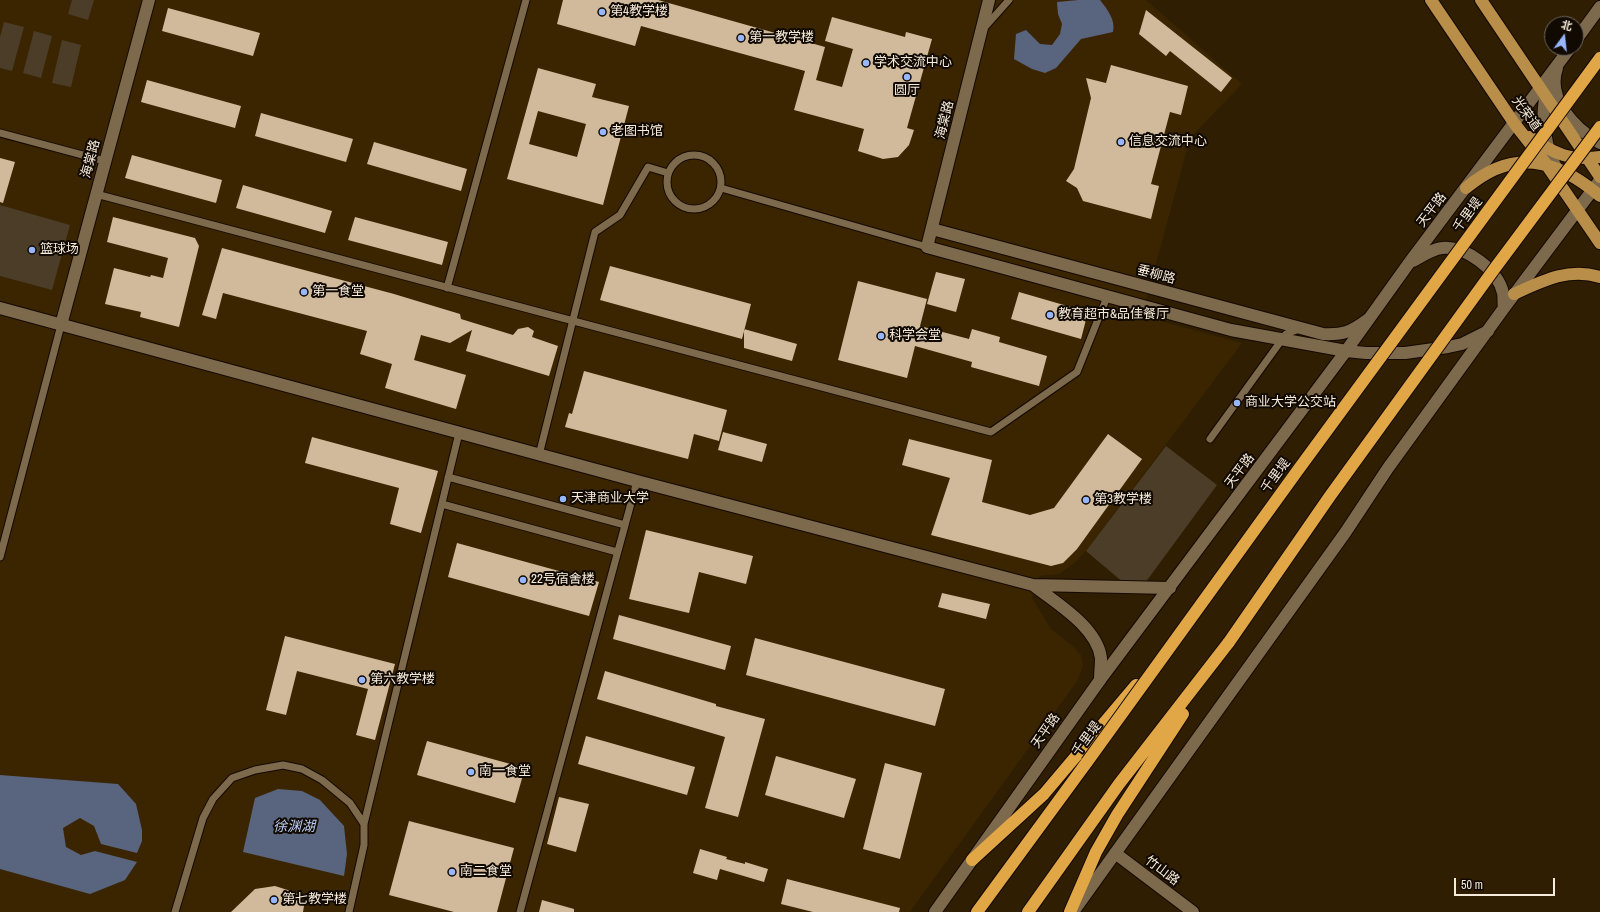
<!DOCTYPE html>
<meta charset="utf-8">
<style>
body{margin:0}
#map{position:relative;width:1600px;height:912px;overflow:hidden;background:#2f1e02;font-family:"Archivo Narrow","Noto Sans SC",sans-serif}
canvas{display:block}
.north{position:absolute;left:1544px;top:16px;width:40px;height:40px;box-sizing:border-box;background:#110a02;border:1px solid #6d6459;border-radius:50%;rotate:15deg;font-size:11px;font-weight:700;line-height:16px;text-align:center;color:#f7ebdb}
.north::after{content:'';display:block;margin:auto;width:14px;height:18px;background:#97b6fd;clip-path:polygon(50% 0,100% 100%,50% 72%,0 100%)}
.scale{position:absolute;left:1454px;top:878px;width:101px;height:18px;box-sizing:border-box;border:2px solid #f7ebdb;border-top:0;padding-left:5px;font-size:12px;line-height:14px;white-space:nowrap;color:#f7ebdb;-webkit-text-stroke:3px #110a02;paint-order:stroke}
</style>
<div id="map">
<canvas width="1600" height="912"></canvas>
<div class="north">北</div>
<div class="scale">50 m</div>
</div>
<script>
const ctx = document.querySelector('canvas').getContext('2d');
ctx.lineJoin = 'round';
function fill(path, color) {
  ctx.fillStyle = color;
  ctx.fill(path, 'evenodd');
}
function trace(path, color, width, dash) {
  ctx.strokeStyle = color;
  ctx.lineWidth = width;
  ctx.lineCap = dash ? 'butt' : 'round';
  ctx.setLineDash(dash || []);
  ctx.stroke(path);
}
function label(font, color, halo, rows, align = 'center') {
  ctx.font = font + ' "Archivo Narrow","Noto Sans SC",sans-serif';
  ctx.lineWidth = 4;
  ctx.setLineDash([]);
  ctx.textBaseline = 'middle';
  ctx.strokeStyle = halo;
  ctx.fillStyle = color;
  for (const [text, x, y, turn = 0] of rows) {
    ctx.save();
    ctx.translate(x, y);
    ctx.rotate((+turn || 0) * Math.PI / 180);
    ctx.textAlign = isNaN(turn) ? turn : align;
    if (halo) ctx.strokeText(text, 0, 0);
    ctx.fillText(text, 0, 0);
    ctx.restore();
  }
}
fill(new Path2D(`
 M0 0H1146L1242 84 1190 138 1142 316 1242 343 1086 551 1073 564 1059 574 1039 576 1032 598 1051 629 1072 645 1081 655 1083 666 1078 680 910 912H0Z`), '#3a2500');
fill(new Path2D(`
 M72 0H94L88 20 68 14Z
 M4 22 24 27 12 71 0 68V37Z
 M34 31 52 36 41 78 23 73Z
 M62 40 81 45 71 87 52 83Z
 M0 205 70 225 52 290 0 276Z
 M1166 446 1217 485 1137 594 1086 551Z`), '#4b3d28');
fill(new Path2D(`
 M1078 0H1100C1107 9 1116 20 1113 32L1081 39 1056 68 1045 73 1032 69 1014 59 1016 34 1026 30 1040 44 1052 45 1060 34 1062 24 1058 14 1057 2Z
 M0 775 118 784 136 804 142 830V841L137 853 101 844 94 826 80 818 63 828 66 847 81 855 95 851 137 862 125 880 90 894 0 869Z
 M278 789 302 791 320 800 344 826 347 854 344 876 243 852 255 798Z`), '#59647e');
fill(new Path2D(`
 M563 0H658L825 47 816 80 842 87 853 49 825 41 832 17 905 37 906 32 932 39 907 128 914 130 909 145 898 157 883 159 858 151 864 129 794 110 805 71 641 26 635 46 557 24Z
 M168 8 260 33 253 56 162 31Z
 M1146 10 1232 78 1221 92 1170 51 1166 56 1139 34Z
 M1111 65 1188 86 1181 115 1170 112 1151 184 1159 186 1151 219 1083 201 1077 188 1066 181 1074 169 1091 98 1086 78 1106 83Z
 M538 68 596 84 592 97 629 106 603 205 507 179ZM538 111 586 124 577 157 529 144Z
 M147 80 241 106 235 128 141 102Z
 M261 113 353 139 346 162 255 136Z
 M374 142 467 169 461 191 367 164Z
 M132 155 222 180 216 203 125 178Z
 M0 158 15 162 3 203 0 202Z
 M243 185 332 211 325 233 236 208Z
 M113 217 195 238 199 246 179 327 140 317 141 312 105 304 114 268 150 277 151 275 163 278 168 258 107 242Z
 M355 217 448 242 442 265 348 240Z
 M222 248 394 294 460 314 461 319 513 335 518 329 528 327 534 331 532 337 558 346 549 376 466 351 472 330 450 343 421 335 414 360 466 375 456 409 385 388 392 364 360 354 367 331 223 293 216 319 202 315Z
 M610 266 751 304 742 339 600 300Z
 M936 272 965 279 956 312 927 304Z
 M858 281 927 299 920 326 969 339 972 329 1000 337 999 342 1047 356 1039 386 971 367 972 362 915 346 907 378 838 360Z
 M1019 292 1088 312 1081 339 1011 319Z
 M744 329 797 344 792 361 744 348Z
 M584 371 727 410 719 441 694 434 688 459 565 427 569 413 572 414Z
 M723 432 767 444 762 462 718 450Z
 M1108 434 1142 459 1077 549 1063 563 1051 566 931 535 950 478 902 465 909 439 992 460 982 502 1030 515 1054 508Z
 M312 437 438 471 421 533 390 524 399 488 305 463Z
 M646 530 753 556 746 584 699 572 689 613 629 599Z
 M457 543 599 582 589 616 448 577Z
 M942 593 990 604 986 619 938 607Z
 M619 615 731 646 725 670 613 639Z
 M285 636 395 664 375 740 356 735 368 689 297 671 286 715 266 710Z
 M755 638 945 689 935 726 746 675Z
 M605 671 716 704V706L765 719 738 817 705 808 725 737 597 699Z
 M586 736 695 767 687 795 578 764Z
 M427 741 525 768 515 803 417 775Z
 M776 756 856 779 844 818 765 795Z
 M885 763 922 773 900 859 863 849Z
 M559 797 589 804 576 852 547 844Z
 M409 821 514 848 497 912H454L389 895Z
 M700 849 727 857 726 859 745 864V862L768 869 764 882 720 869 717 880 693 873Z
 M787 879 900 908 899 912H813L781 904Z
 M275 886 297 893 304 906 303 912H231L255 889Z
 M542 900 574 909V912H539Z`), '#d1ba9b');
const lane = new Path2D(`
 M984 28 1009 0
 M0 133 105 161
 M667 182a27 27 0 1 1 54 0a27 27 0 1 1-54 0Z
 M721 188 927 247
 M96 194 991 432 1077 372 1107 297
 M447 288 526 0
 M1210 439 1286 334 1299 329
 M539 455 595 232 620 215 648 167 668 173
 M448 477 625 525
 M442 504 617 552
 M0 557 61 325
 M364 824 459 433
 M175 912 203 818 213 799 232 778 255 770 283 765 302 769 322 780 350 803 364 824V845L349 912
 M520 912 637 481`);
const street = new Path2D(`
 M989 0 927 247 1231 330 1346 351 1366 353H1405L1448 347 1462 344 1488 331
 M932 229 1323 334C1343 335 1351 332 1367 320
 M0 308 637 481 1033 585 1170 588
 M61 325 149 0
 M1033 585C1056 603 1097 627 1101 658 1101 665 1100 673 1100 680`);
const secondary = new Path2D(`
 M1576 40 1600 7
 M1557 68C1546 99 1575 129 1600 143
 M1547 90C1539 120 1545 147 1559 174
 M1413 261C1422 256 1432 249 1442 248 1465 245 1498 270 1503 293 1504 298 1503 303 1504 308
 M1115 853 1193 912
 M935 912 1100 680 1346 351 1409 263 1570 48
 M1073 912 1345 533 1388 468 1504 308 1600 180`);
const primary = new Path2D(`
 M1431 0 1514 123 1546 164 1600 243
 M1481 0 1600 177
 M1530 137C1554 154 1570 161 1600 157
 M1466 188C1513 148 1555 158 1600 196
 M1514 294C1542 281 1569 267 1600 277`);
const highway = new Path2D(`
 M972 860 1044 794 1136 685
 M977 912 1087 762
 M1028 912 1119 784 1229 642
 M1070 912 1096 852 1117 815 1183 714`);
trace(lane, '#150900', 9);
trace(street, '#150900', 14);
trace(secondary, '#150900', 14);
trace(primary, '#150900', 14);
trace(highway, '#150900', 14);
trace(lane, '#7d694c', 7);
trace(street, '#7d694c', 12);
trace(secondary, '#7d694c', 12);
trace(primary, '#b98e48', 12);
trace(highway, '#e1a646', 12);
const highwayBridge = new Path2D(`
 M1229 642 1330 496 1495 268 1600 127
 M1087 762 1298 470 1600 58`);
trace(highwayBridge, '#150900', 14, []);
trace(highwayBridge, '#e1a646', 12);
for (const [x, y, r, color] of [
 [602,12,4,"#97b6fd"],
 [741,38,4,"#97b6fd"],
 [866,63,4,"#97b6fd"],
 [907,77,4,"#97b6fd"],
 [603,132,4,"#97b6fd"],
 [1121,142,4,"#97b6fd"],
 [32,250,4,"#97b6fd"],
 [304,292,4,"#97b6fd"],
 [1050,315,4,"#97b6fd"],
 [881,336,4,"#97b6fd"],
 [1237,403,4,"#97b6fd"],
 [563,499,4,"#97b6fd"],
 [1086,500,4,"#97b6fd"],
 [523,580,4,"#97b6fd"],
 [362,680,4,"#97b6fd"],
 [471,772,4,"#97b6fd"],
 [452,872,4,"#97b6fd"],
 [274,900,4,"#97b6fd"]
]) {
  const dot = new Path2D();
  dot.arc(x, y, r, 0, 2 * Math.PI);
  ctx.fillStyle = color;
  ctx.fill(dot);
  trace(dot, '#110a02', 1.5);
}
label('13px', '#f7ebdb', '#110a02', [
 ["第4教学楼",610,12],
 ["第一教学楼",749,38],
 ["学术交流中心",874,63],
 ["圆厅",907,91,"center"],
 ["老图书馆",611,132],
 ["信息交流中心",1129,142],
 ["篮球场",40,250],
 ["第一食堂",312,292],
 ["教育超市&品佳餐厅",1058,315],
 ["科学会堂",889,336],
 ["商业大学公交站",1245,403],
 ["天津商业大学",571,499],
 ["第3教学楼",1094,500],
 ["22号宿舍楼",531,580],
 ["第六教学楼",370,680],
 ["南一食堂",479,772],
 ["南二食堂",460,872],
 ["第七教学楼",282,900]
], 'left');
label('13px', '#f7ebdb', '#110a02', [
 ["光荣道",1526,114,54],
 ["海棠路",945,120,-76],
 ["海棠路",91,159,-75],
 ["天平路",1432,210,-53],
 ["千里堤",1468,215,-54],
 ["垂柳路",1156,275,15],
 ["天平路",1240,471,-53],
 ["千里堤",1276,476,-54],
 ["天平路",1046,731,-55],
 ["千里堤",1087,739,-54],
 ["竹山路",1162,871,37]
]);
label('italic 14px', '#bccef6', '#110a02', [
 ["徐渊湖",294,827]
]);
</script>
